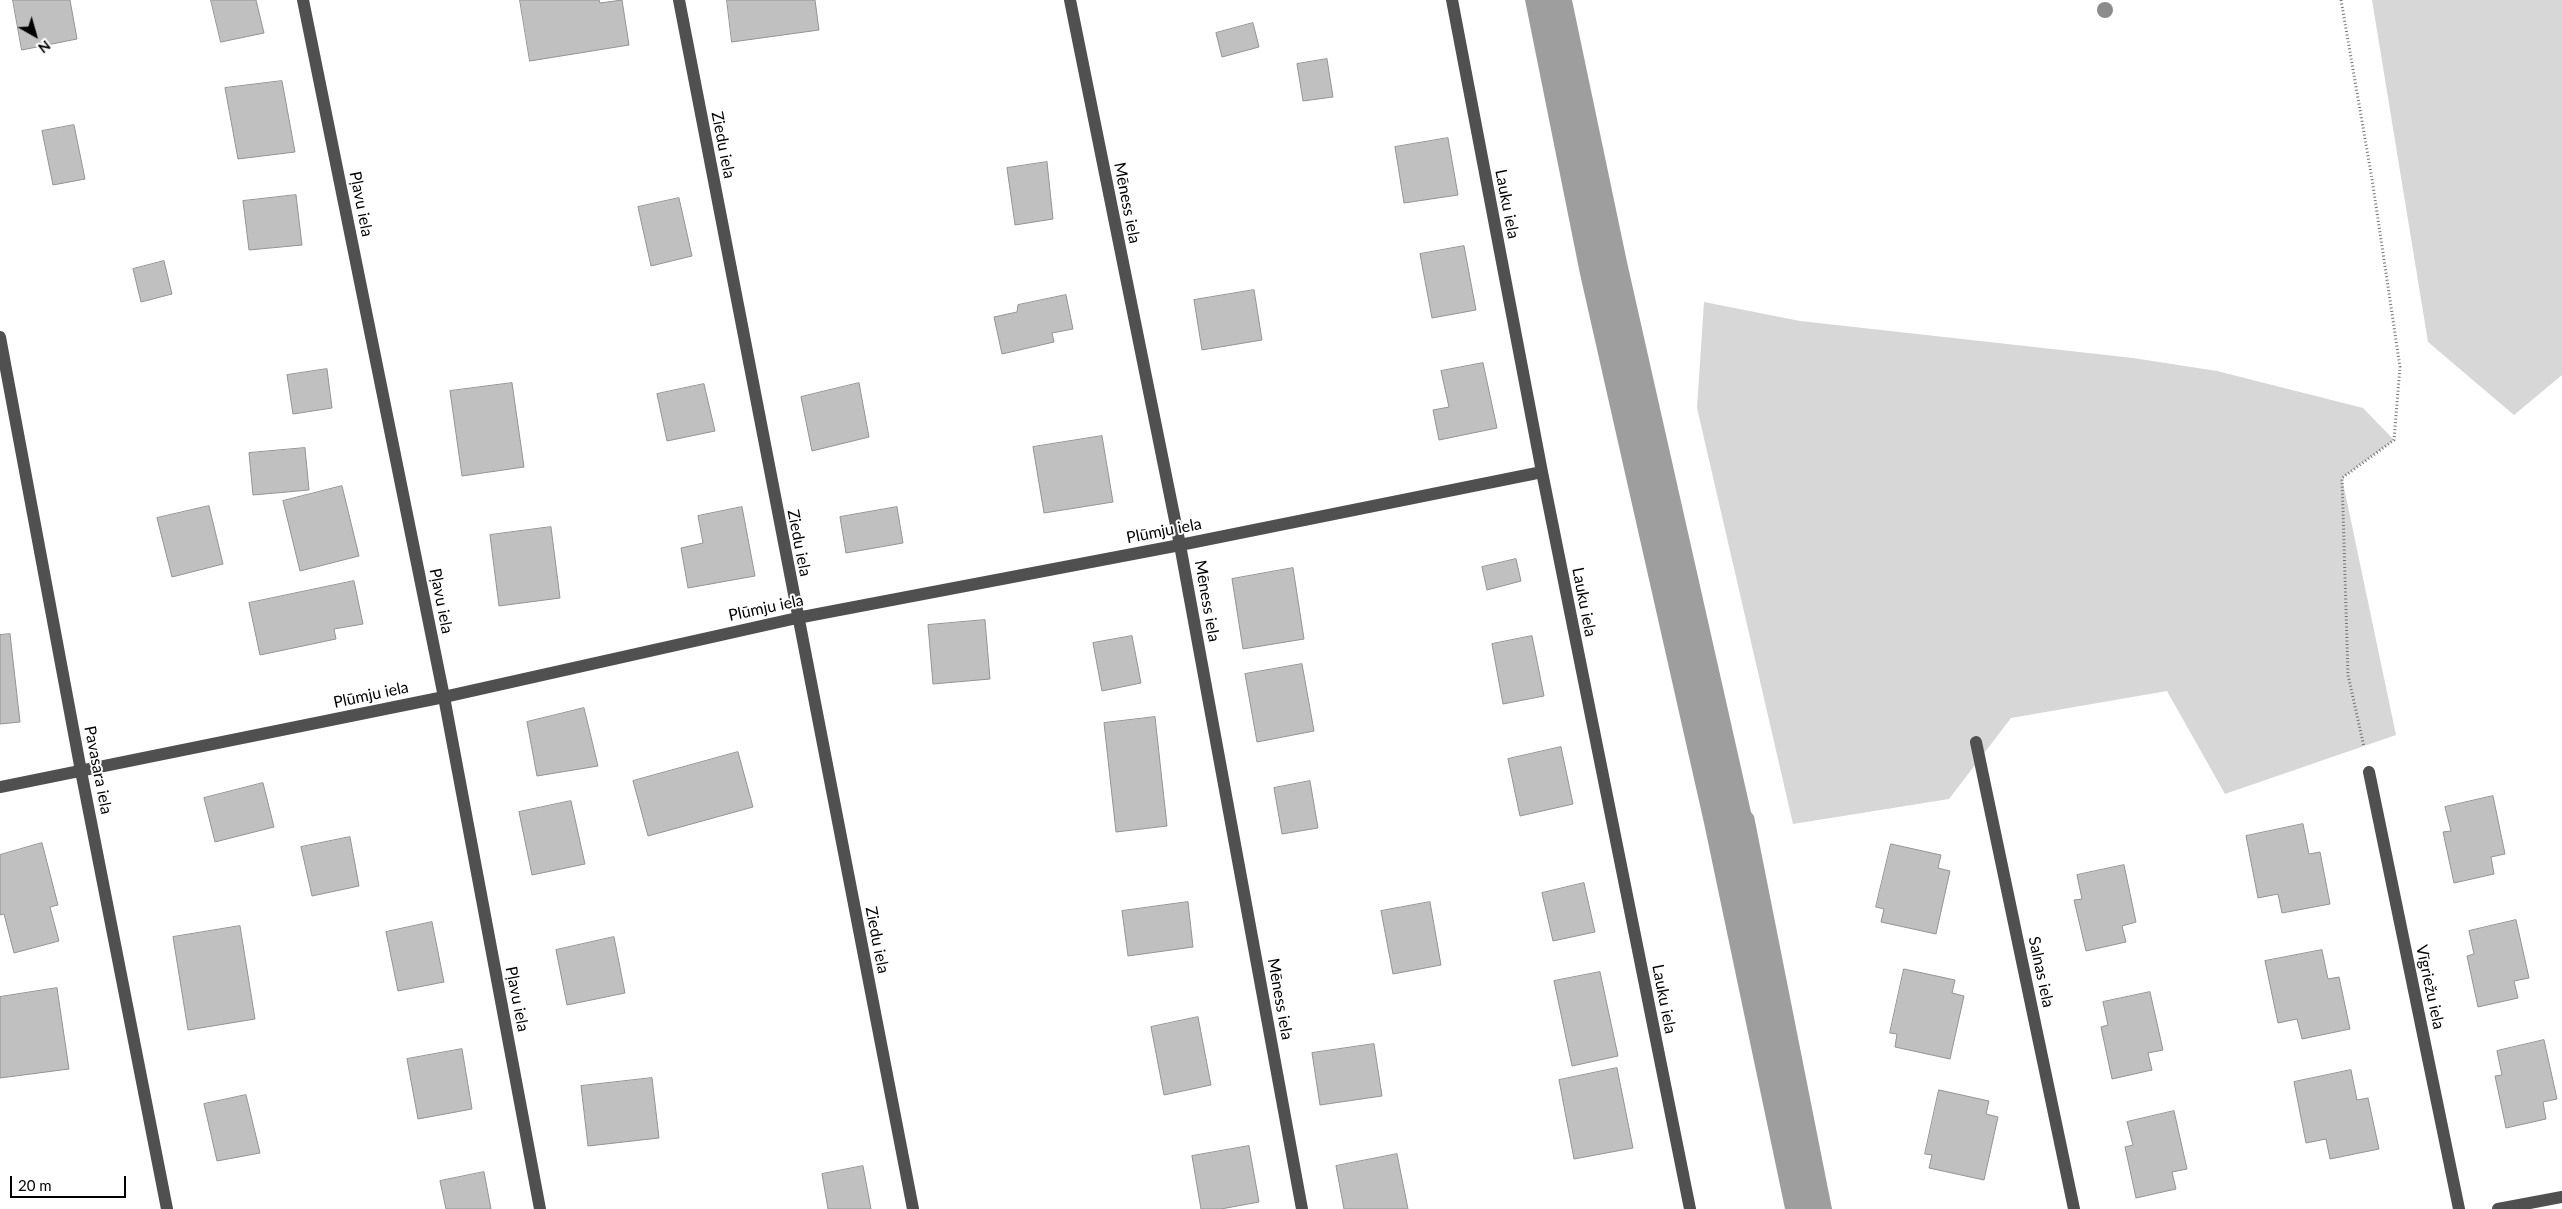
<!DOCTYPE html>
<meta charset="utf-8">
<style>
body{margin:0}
#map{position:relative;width:2562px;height:1209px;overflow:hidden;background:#fff;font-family:Lato,sans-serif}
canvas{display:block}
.north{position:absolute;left:10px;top:10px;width:50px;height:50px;-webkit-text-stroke:4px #fff;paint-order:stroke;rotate:142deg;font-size:14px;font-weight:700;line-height:20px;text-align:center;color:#000}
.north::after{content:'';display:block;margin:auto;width:18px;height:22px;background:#000;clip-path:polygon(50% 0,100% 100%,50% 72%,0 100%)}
.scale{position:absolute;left:10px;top:1176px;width:116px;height:22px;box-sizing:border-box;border:2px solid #000;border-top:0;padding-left:6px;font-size:15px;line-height:18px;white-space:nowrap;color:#000;-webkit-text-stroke:4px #fff;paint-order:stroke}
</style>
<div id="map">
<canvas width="2562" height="1209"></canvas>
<div class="north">N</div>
<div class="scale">20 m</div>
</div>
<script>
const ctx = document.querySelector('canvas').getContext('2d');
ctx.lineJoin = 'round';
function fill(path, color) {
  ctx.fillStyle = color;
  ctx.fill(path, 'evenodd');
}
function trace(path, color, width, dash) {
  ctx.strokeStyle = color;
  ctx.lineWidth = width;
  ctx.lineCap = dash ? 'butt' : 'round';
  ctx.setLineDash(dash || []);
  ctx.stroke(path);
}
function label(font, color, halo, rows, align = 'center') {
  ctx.font = font + ' Lato,sans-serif';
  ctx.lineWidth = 4;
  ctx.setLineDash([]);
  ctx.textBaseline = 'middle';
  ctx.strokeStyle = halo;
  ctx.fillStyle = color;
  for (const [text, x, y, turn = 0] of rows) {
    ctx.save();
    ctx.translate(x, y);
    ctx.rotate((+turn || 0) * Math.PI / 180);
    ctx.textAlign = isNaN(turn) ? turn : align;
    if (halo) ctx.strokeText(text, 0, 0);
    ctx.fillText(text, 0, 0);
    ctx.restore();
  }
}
fill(new Path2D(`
 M2372 0H2562V375L2514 415 2428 342Z
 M1704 302 1800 321 2133 358 2217 371 2363 408 2394 440 2342 478 2396 735 2225 794 2167 691 2011 718 1949 799 1793 824 1697 408Z`), '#d7d7d7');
fill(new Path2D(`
 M1525 0H1572L1627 262 1751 812 1754 816 1832 1209H1785L1704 823 1580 274Z`), '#9e9e9e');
const building = new Path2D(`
 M13 0H70L77 39 22 50Z
 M211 0H256L264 33 221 42Z
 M520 0H599L600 3 622 0 629 45 530 61Z
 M727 0H815L819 30 732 42Z
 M1253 23 1259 47 1222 57 1216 33Z
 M1327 59 1333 97 1303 101 1297 64Z
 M282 81 295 152 238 159 225 88Z
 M74 125 85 179 53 185 42 131Z
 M1448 138 1458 195 1404 203 1395 147Z
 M1047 162 1053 219 1015 225 1007 168Z
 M296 195 302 245 249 250 243 201Z
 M679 198 692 256 651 266 638 207Z
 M1464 246 1476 310 1432 318 1420 254Z
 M164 261 172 294 141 302 133 269Z
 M1254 290 1262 340 1202 350 1194 300Z
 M1066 295 1073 329 1052 333 1054 342 1002 354 994 317 1017 312 1018 305Z
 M1483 363 1497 428 1439 440 1433 410 1449 407 1441 371Z
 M327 369 332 408 293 414 287 375Z
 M512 383 524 467 462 476 450 391Z
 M859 383 869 437 812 451 801 397Z
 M704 384 715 431 667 441 657 394Z
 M1102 436 1113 502 1044 513 1033 447Z
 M305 448 309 490 253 495 249 453Z
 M342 486 359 556 300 571 283 501Z
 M209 506 223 564 172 577 157 518Z
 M742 507 755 576 688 588 681 548 703 543 698 516Z
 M897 507 903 543 846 553 840 517Z
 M551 527 560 598 499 606 490 535Z
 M1516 559 1521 581 1487 590 1482 567Z
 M1293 568 1304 639 1243 649 1232 579Z
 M354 581 363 624 334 629 336 639 260 655 249 603Z
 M985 620 990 679 933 684 928 625Z
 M10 634 20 722 0 724V635Z
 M1132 636 1141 683 1102 691 1093 643Z
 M1532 636 1544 696 1503 704 1492 644Z
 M1302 664 1314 731 1257 742 1245 674Z
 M584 708 598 766 537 776 527 722Z
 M1155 717 1167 826 1116 832 1104 723Z
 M1561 747 1573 804 1520 816 1508 759Z
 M738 752 753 807 648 836 633 781Z
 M1310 781 1318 828 1282 834 1274 788Z
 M263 783 274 827 215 842 204 798Z
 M2493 796 2505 854 2491 857 2494 874 2454 883 2443 832 2451 831 2445 807Z
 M571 801 585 864 532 875 519 812Z
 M2303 824 2309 854 2320 852 2330 904 2282 913 2278 894 2258 898 2246 836Z
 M350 837 359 886 312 896 301 847Z
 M42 843 58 905 50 907 59 941 14 953 4 914 0 915V855Z
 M1891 844 1941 855 1938 868 1950 871 1936 934 1881 922 1884 909 1876 907Z
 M2124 865 2136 922 2122 926 2126 942 2086 951 2074 900 2082 899 2077 875Z
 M1584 883 1595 932 1553 941 1542 893Z
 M1188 902 1193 947 1128 956 1122 911Z
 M1430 902 1441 965 1393 974 1381 911Z
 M2516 920 2529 978 2514 981 2518 998 2478 1007 2467 956 2474 954 2469 931Z
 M432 922 444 982 398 991 386 932Z
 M240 926 255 1019 188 1030 173 937Z
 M614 937 625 993 567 1005 556 950Z
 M2322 950 2328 979 2339 977 2350 1029 2302 1039 2297 1019 2278 1023 2265 961Z
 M1904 969 1955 980 1952 993 1964 996 1950 1059 1895 1047 1897 1034 1890 1033Z
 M1600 972 1618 1056 1572 1066 1554 981Z
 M57 988 69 1069 0 1078V997Z
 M2150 992 2163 1050 2148 1053 2152 1070 2112 1079 2101 1027 2108 1025 2103 1002Z
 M1198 1017 1211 1085 1164 1095 1151 1027Z
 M2544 1040 2557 1099 2543 1102 2546 1119 2506 1128 2495 1076 2502 1075 2497 1051Z
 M1374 1044 1382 1096 1320 1105 1312 1053Z
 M462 1049 472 1109 418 1119 407 1059Z
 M1617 1068 1633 1148 1574 1159 1559 1080Z
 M2351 1070 2357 1100 2368 1098 2379 1149 2330 1159 2326 1139 2306 1143 2294 1082Z
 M652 1078 659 1138 588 1146 581 1086Z
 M1939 1090 1989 1101 1986 1114 1998 1117 1984 1180 1929 1168 1932 1155 1925 1154Z
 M246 1095 260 1153 217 1161 204 1104Z
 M2174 1111 2187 1169 2172 1172 2176 1189 2136 1198 2125 1147 2133 1145 2127 1122Z
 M1249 1146 1259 1202 1221 1209H1201L1192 1156Z
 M1397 1154 1408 1209H1344L1336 1166Z
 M863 1166 871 1209H828L822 1174Z
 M484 1172 491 1209H446L440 1181Z`);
fill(building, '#c0c0c0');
trace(building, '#949494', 1);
trace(new Path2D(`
 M2341 0 2372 179 2400 367 2394 440 2342 478 2348 675 2364 747`), '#727272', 3, [1, 2.5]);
trace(new Path2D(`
 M303 0 444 697 540 1209
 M679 0 913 1209
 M1070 0 1180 545 1302 1209
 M1452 0 1542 472 1690 1209
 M0 337 81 771 167 1209
 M1976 742 2074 1209
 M2369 772 2459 1209
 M0 787 444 697 797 618 1180 545 1542 472
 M2498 1209 2562 1197`), '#505050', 12);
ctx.fillStyle = '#8c8c8c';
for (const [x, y] of [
 [2105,10]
]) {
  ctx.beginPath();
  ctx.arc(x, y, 8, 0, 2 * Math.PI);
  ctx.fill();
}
label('16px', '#000', '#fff', [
 ["Ziedu iela",723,145,79],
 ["Mēness iela",1127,203,79],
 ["Pļavu iela",361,204,79],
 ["Lauku iela",1507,204,79],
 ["Plūmju iela",1164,531,-11],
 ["Ziedu iela",799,543,79],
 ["Pļavu iela",441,601,79],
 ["Mēness iela",1207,601,80],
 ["Lauku iela",1584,602,79],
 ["Plūmju iela",766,608,-12],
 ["Plūmju iela",371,695,-12],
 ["Pavasara iela",98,770,79],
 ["Ziedu iela",877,940,79],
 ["Salnas iela",2041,972,78],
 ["Vīgriežu iela",2430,987,78],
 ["Pļavu iela",517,999,79],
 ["Mēness iela",1280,999,80],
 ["Lauku iela",1664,999,79]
]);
</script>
